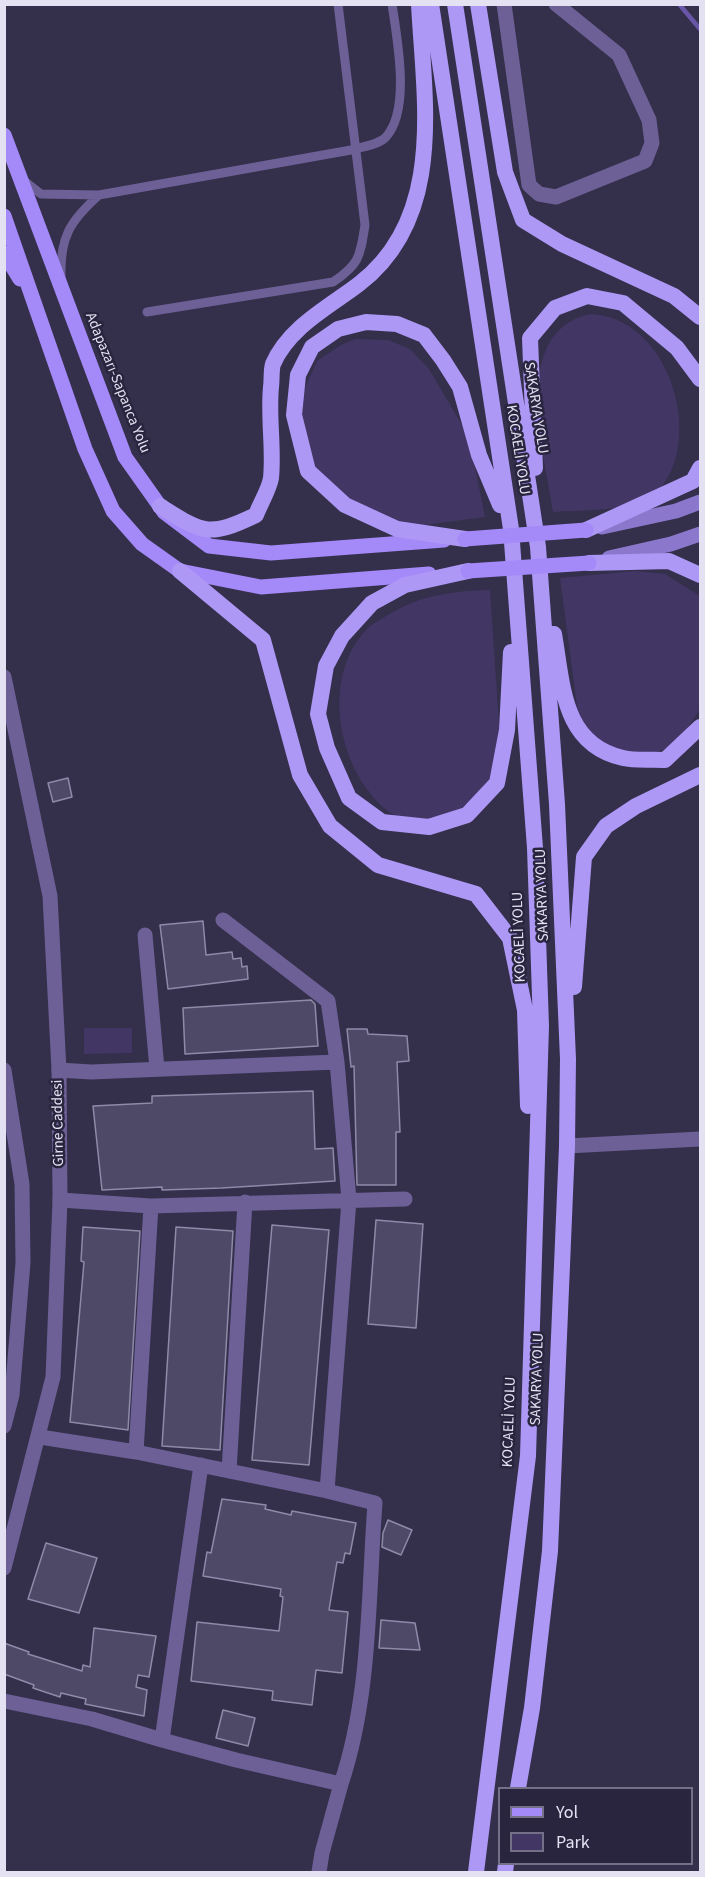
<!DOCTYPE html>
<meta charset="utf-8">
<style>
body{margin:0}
#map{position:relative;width:705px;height:1877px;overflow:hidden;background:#342f4a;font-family:"Source Sans 3",sans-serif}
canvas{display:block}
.frame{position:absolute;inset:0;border:6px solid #e3e1f2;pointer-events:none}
.legend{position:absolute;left:498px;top:1787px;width:195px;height:78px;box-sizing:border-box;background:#2a253f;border:2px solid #747087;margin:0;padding:8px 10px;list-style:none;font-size:18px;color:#e3e1f2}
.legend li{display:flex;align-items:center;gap:12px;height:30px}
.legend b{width:30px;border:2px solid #747087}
</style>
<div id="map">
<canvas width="705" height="1877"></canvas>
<div class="frame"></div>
<ul class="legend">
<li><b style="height:8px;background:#a489f8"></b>Yol</li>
<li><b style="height:16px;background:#423665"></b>Park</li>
</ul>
</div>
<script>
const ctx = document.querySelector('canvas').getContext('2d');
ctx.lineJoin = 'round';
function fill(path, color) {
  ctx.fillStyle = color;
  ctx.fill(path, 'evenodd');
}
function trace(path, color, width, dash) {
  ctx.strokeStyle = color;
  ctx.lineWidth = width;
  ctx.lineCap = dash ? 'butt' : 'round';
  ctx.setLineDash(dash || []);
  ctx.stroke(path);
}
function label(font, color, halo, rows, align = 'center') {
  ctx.font = font + ' "Source Sans 3",sans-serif';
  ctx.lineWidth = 5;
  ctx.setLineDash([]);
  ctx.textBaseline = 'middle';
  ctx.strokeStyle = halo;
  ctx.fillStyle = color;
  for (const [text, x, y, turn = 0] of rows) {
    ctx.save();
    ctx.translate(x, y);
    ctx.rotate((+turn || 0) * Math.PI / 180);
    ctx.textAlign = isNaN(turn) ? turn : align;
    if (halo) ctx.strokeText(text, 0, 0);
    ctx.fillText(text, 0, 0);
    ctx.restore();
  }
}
fill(new Path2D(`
 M590 314C670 317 705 439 659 490 652 494 644 501 635 504 612 511 578 510 553 512 545 454 508 332 590 314Z
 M355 339 388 340 410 349 429 369 469 437 485 517 409 527 333 491 312 462 301 423 302 394 317 361 341 345Z
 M635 571 665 574 700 596V709L685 732 667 748 644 757 597 742 578 714 560 578Z
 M490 590 500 738 495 778 461 820C444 820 412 822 397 816 386 812 377 802 370 793 335 750 325 672 367 629 372 624 380 620 386 616 420 595 451 591 490 590Z
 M84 1028H132V1053L84 1054Z`), '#423665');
trace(new Path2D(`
 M679 4 700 29`), '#6a56a8', 4.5);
const building = new Path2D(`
 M68 778 72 797 53 802 48 783Z
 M203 921 206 955 232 952 233 959 241 958 242 967 247 966 248 979 168 989 160 925Z
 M311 1000 315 1004 318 1046 185 1054 183 1008Z
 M347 1029H367L368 1034 407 1036 409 1061 397 1062 400 1132H396V1185H357L354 1066 351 1067Z
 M313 1091 315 1149 333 1148 335 1181 222 1188 162 1190V1187L102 1190 93 1106 152 1103V1096Z
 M376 1220 423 1224 416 1328 368 1324Z
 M272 1225 329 1230 309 1465 252 1460Z
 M83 1227 140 1231 128 1430 70 1422 84 1262 81 1261Z
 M176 1227 233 1231 220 1450 162 1446Z
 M222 1499 266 1505 265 1509 291 1515 292 1511 356 1523 350 1554 345 1553 343 1563 337 1562 329 1610 348 1612 342 1673 316 1670 312 1705 272 1700 273 1691 191 1681 197 1622 279 1631 283 1597 280 1596 281 1589 203 1576 207 1552 211 1553Z
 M388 1520 412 1530 401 1555 382 1547 383 1533Z
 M46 1543 97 1558 79 1613 28 1599Z
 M381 1620 415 1623 420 1650 379 1648Z
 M94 1628 156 1636 149 1677 138 1675 136 1687 147 1690 144 1716 85 1704 86 1699 61 1693 60 1697 33 1688 34 1685 4 1674V1643L29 1652 28 1654 82 1671 83 1665 90 1667Z
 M223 1710 255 1718 248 1746 216 1738Z`);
fill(building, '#4e4966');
trace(building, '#908aaa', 1.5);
trace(new Path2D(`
 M23 180 41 194 99 195 351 150C360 147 379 145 386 137 411 109 397 39 392 4
 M61 276C60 237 70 221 99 195
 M147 312 333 282C360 264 360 256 365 225L338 4`), '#6c6096', 9);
trace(new Path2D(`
 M504 4 529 185 539 194 556 197 645 161 652 143 649 120 619 55 556 4
 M145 935 157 1069
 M4 1070 22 1184 23 1263 12 1395 4 1426
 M59 1070 91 1072 337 1062
 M567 1146 700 1139
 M60 1200 151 1206 405 1199
 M40 1437 136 1452 327 1491 349 1200 337 1062 328 1001 223 920
 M136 1452 151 1206
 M201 1465 162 1740 236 1760 341 1784C371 1695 368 1596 375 1503L327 1491
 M229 1471 245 1202
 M4 1701 92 1719 162 1740
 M319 1872 322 1853 341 1784`), '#6c6096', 15);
trace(new Path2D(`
 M4 677 50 896 59 1070 60 1200 53 1377 4 1568`), '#6c6096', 15);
trace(new Path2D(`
 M602 527 676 511 700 502
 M609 558 671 544 700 534`), '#8b78cd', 15);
trace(new Path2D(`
 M4 135 125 457 164 512 209 546 271 553 444 540
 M4 216 85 449 113 511 142 544 180 571 261 587 429 574
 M4 253 20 279`), '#a489f8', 15);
trace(new Path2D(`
 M431 4 511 529 535 848 541 1026 528 1456 476 1872
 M455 4 538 547 557 804 568 1059 567 1146 550 1551 532 1708 518 1788
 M478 4 505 172 523 220 562 244 674 296 700 317
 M535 468 530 338 555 308 587 296 623 303 677 348 700 379
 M160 506C203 533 208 538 256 515 260 504 269 490 271 478 274 448 268 417 271 387 272 380 271 370 273 364 289 327 329 307 359 284 446 217 424 101 419 4
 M586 530 693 481 700 468
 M465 539 397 529 345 505 308 471 294 415 298 375 312 347 338 329 366 322 397 324 424 335 443 360 460 387 479 455 500 505
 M589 563 669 561 700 575
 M180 571 263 640 300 775 330 826 378 865 476 894 510 938 525 1010 528 1106
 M468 571 405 585 372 603 342 636 326 666 318 714 327 748 349 798 382 822 429 827 467 815 497 783 507 730 511 652
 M554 634C563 685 562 744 623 758 636 761 651 759 665 760L700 727
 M574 987 584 857 606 826 636 806 700 775
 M505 1872 506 1864`), '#ad98f6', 16);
trace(new Path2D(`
 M465 539 586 530
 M468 571 589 563`), '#a489f8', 15);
label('15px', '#e3e1f2', '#2a253f', [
 ["Adapazarı-Sapanca Yolu",117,383,68],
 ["SAKARYA YOLU",535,408,81],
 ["KOCAELİ YOLU",517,450,81],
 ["SAKARYA YOLU",543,895,-92],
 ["KOCAELİ YOLU",520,937,-92],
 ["Girne Caddesi",59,1123,-91],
 ["SAKARYA YOLU",538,1379,-88],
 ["KOCAELİ YOLU",510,1422,-88]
]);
</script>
